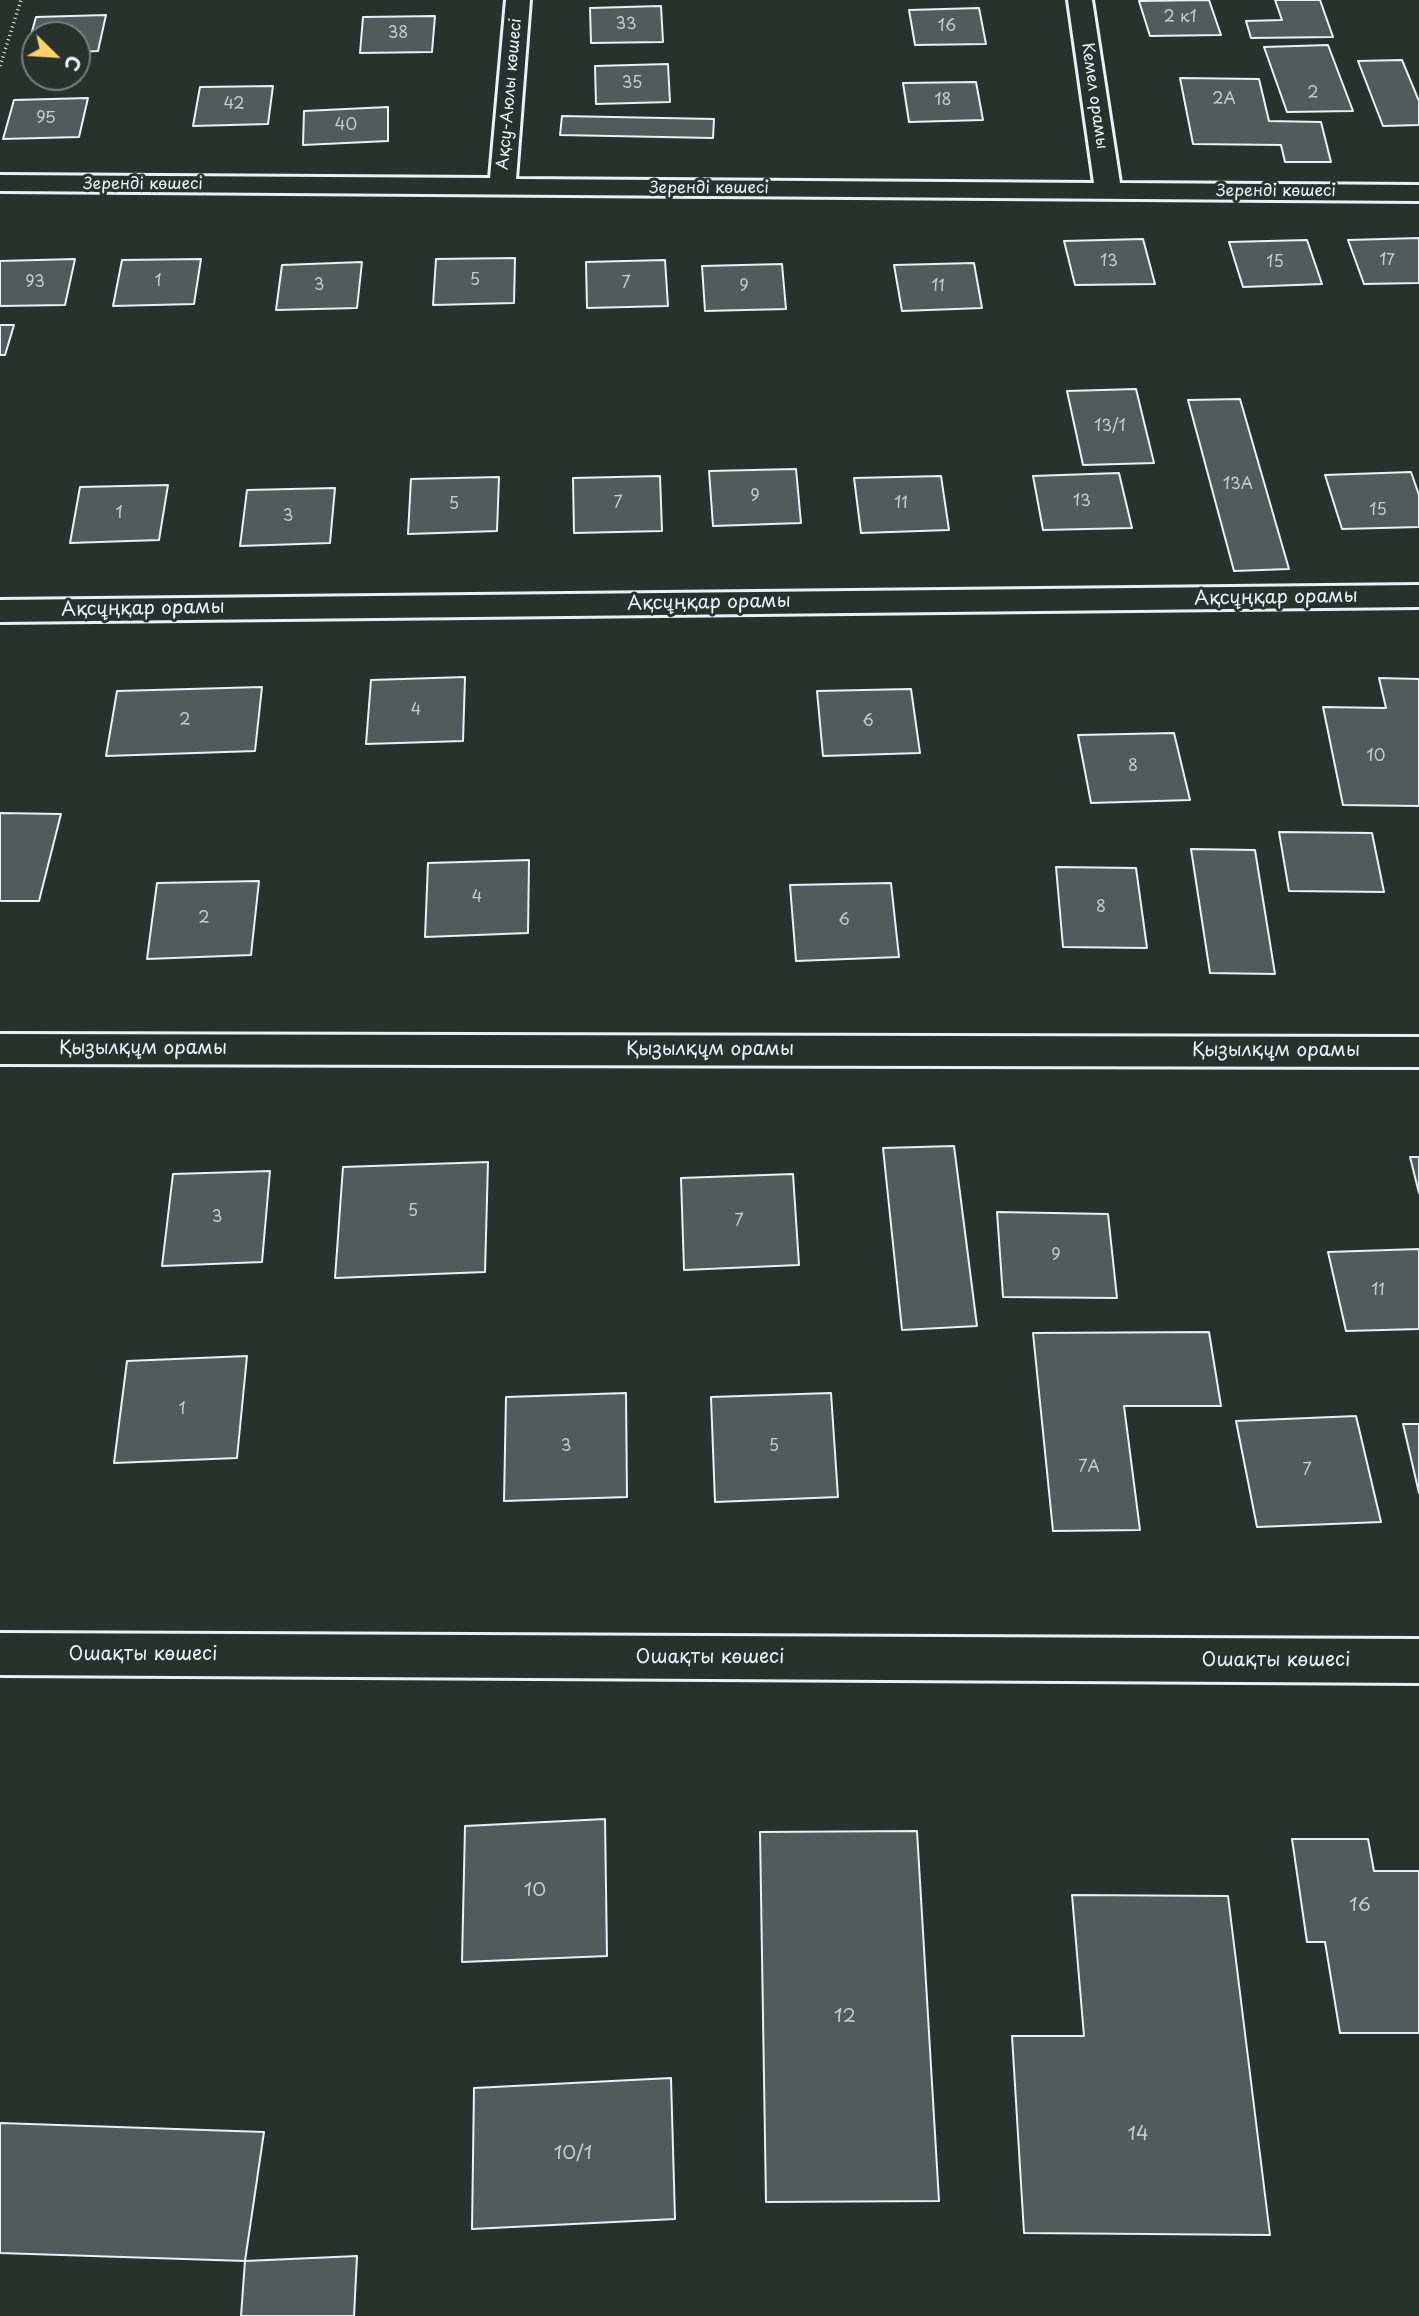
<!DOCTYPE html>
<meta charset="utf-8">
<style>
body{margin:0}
#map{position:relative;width:1419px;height:2316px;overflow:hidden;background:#26332d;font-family:"Playpen Sans",sans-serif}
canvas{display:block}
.north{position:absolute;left:21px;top:21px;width:70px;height:70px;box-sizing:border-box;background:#26332d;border:2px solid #747f7e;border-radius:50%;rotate:114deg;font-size:19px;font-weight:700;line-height:28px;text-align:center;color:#e8f1f8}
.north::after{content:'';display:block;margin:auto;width:24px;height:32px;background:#ffd166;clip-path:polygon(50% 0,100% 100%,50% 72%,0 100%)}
</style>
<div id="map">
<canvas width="1419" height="2316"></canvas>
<div class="north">С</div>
</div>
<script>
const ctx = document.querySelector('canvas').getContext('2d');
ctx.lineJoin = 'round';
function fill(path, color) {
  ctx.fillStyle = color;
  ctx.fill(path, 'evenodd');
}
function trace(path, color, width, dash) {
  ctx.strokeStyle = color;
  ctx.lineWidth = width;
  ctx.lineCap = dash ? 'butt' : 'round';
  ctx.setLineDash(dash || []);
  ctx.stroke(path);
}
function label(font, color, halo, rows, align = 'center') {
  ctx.font = font + ' "Playpen Sans",sans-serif';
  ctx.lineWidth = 6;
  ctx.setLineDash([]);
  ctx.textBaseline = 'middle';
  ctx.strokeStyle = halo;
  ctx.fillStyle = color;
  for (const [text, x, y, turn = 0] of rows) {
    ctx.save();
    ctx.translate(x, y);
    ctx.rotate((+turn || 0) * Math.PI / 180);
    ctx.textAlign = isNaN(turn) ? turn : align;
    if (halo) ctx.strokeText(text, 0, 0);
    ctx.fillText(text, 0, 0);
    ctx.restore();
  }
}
const building = new Path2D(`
 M1209 0 1221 35 1150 36 1139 1Z
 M1275 0H1320L1333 37 1251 38 1246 21 1282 20Z
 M661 6 663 42 591 43 590 8Z
 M979 8 986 44 915 45 909 10Z
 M106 15 98 51 77 52V35H35V53H26L36 17Z
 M435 16 432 52 360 53 363 17Z
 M1328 45 1353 111 1287 112 1264 47Z
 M1402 60 1419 101V125L1383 126 1358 61Z
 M668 64 670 102 596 104 595 66Z
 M1180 78 1259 79 1269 121 1321 122 1331 162H1285L1281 145 1193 144Z
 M976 82 983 120 909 122 903 83Z
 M273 86 268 124 193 126 200 87Z
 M88 98 79 137 3 139 14 100Z
 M388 107V141L303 145 304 111Z
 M562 116 714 119 713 138 560 135Z
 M1419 238V283L1364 284 1348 240Z
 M1143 239 1155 284 1075 285 1064 241Z
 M1307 240 1322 284 1243 287 1229 242Z
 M515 258 514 303 433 305 436 259Z
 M75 259 65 305 0 306V261Z
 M201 259 194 304 113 306 122 260Z
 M665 260 668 306 587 308 586 262Z
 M362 262 357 308 276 310 282 265Z
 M974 263 982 308 902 311 894 265Z
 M782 264 786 309 705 311 702 266Z
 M0 325H14L5 355H0Z
 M1136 389 1154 463 1083 465 1067 391Z
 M1240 399 1289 569 1234 571 1188 400Z
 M796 469 801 523 713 526 709 471Z
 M1411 472 1419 495V527L1342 529 1325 475Z
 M1119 473 1132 528 1043 530 1033 476Z
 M660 476 662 531 574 533 573 478Z
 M941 476 949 530 861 533 854 478Z
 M499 477 497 531 408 534 411 479Z
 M168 485 159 540 70 543 80 487Z
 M335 488 330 543 240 546 247 490Z
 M465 677 463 741 366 744 371 680Z
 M1379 678 1419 679V806L1343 805 1323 707 1386 708Z
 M262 687 255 751 106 756 117 691Z
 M911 689 920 753 823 756 817 691Z
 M1174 733 1190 800 1091 803 1078 735Z
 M0 813 61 814 39 901H0Z
 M1279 832 1372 833 1384 892 1289 891Z
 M1191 849 1255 850 1275 974 1210 973Z
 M529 860 528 933 425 937 428 863Z
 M1056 867 1136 868 1147 948 1063 947Z
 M259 881 251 955 147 959 157 883Z
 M891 883 899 957 796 961 790 885Z
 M954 1146 977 1326 902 1330 883 1148Z
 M1410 1157H1419V1193Z
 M488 1162 485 1272 335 1278 343 1167Z
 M270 1171 262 1262 162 1266 173 1174Z
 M793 1174 799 1265 684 1270 681 1178Z
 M997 1212 1108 1214 1117 1298 1003 1297Z
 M1419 1249V1329L1346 1331 1328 1252Z
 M1209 1332 1221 1406H1124L1140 1530 1053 1531 1033 1333Z
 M247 1356 237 1458 114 1463 127 1361Z
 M626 1393 627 1497 504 1501 506 1397Z
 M831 1393 838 1497 715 1502 711 1397Z
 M1356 1416 1381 1522 1257 1527 1236 1421Z
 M1403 1424H1419V1493Z
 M605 1819 607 1956 462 1962 465 1826Z
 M917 1831 939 2201 766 2202 760 1832Z
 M1292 1839H1368L1374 1871H1419V2033H1340L1325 1942H1307Z
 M1072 1895 1228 1896 1270 2235 1024 2233 1012 2036H1084Z
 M671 2078 675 2219 472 2229 474 2088Z
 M0 2123 264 2132 245 2261 0 2253Z
 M357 2256 354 2316H241L245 2261Z`);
fill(building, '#505c59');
trace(building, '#e8f1f8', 2);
const minor = new Path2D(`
 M506 0H530L516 179 1094 183 1068 0H1092L1120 183 1419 185V201L0 191V175L490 178Z
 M1419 585V607L0 622V600Z
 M0 1034 1419 1037V1067L0 1064Z
 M0 1633 1419 1639V1683L0 1675Z`);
trace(minor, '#e8f1f8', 6);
trace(new Path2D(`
 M0 66 21 0`), '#e8f1f8', 3.5, [1, 3.5]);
fill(minor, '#26332d');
label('16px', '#c2ccd0', null, [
 ["2 к1",1180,18],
 ["33",626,25],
 ["16",947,27],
 ["38",398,34],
 ["35",632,84],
 ["2",1313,94],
 ["2А",1224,100],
 ["18",943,101],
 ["42",234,105],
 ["95",46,119],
 ["40",346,126],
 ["17",1387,261],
 ["13",1109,262],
 ["15",1275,263],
 ["5",475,281],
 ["1",158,282],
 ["93",35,283],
 ["7",626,284],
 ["3",319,286],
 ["9",744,287],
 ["11",938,287],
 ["13/1",1110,427],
 ["13А",1238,485],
 ["9",755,497],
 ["13",1082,502],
 ["7",618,504],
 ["11",901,504],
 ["5",454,505],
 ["15",1378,511],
 ["1",119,514],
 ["3",288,517],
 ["4",416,711],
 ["2",185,721],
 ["6",868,722],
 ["10",1376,757],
 ["8",1133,767],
 ["4",477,898],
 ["8",1101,908],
 ["2",204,919],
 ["6",844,921],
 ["5",413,1212],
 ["3",217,1218],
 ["7",739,1222],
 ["9",1056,1256],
 ["11",1378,1291],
 ["1",182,1410],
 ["3",566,1447],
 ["5",774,1447],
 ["7А",1089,1468],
 ["7",1307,1471]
]);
label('16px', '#e8f1f8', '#26332d', [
 ["Ақсу-Аюлы көшесі",510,94,-85],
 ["Кемел орамы",1094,96,82],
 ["Зеренді көшесі",143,185],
 ["Зеренді көшесі",709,189],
 ["Зеренді көшесі",1276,192]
]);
label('19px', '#e8f1f8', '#26332d', [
 ["Ақсұңқар орамы",1276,598,-1],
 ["Ақсұңқар орамы",709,603,-1],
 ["Ақсұңқар орамы",143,609,-1],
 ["Қызылқұм орамы",143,1049],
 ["Қызылқұм орамы",710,1050],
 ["Қызылқұм орамы",1276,1051],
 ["Ошақты көшесі",143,1655],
 ["Ошақты көшесі",710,1658],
 ["Ошақты көшесі",1276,1661]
]);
label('19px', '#c2ccd0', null, [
 ["10",535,1891],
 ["16",1360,1906],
 ["12",845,2017],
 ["14",1138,2135],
 ["10/1",573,2154]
]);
</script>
